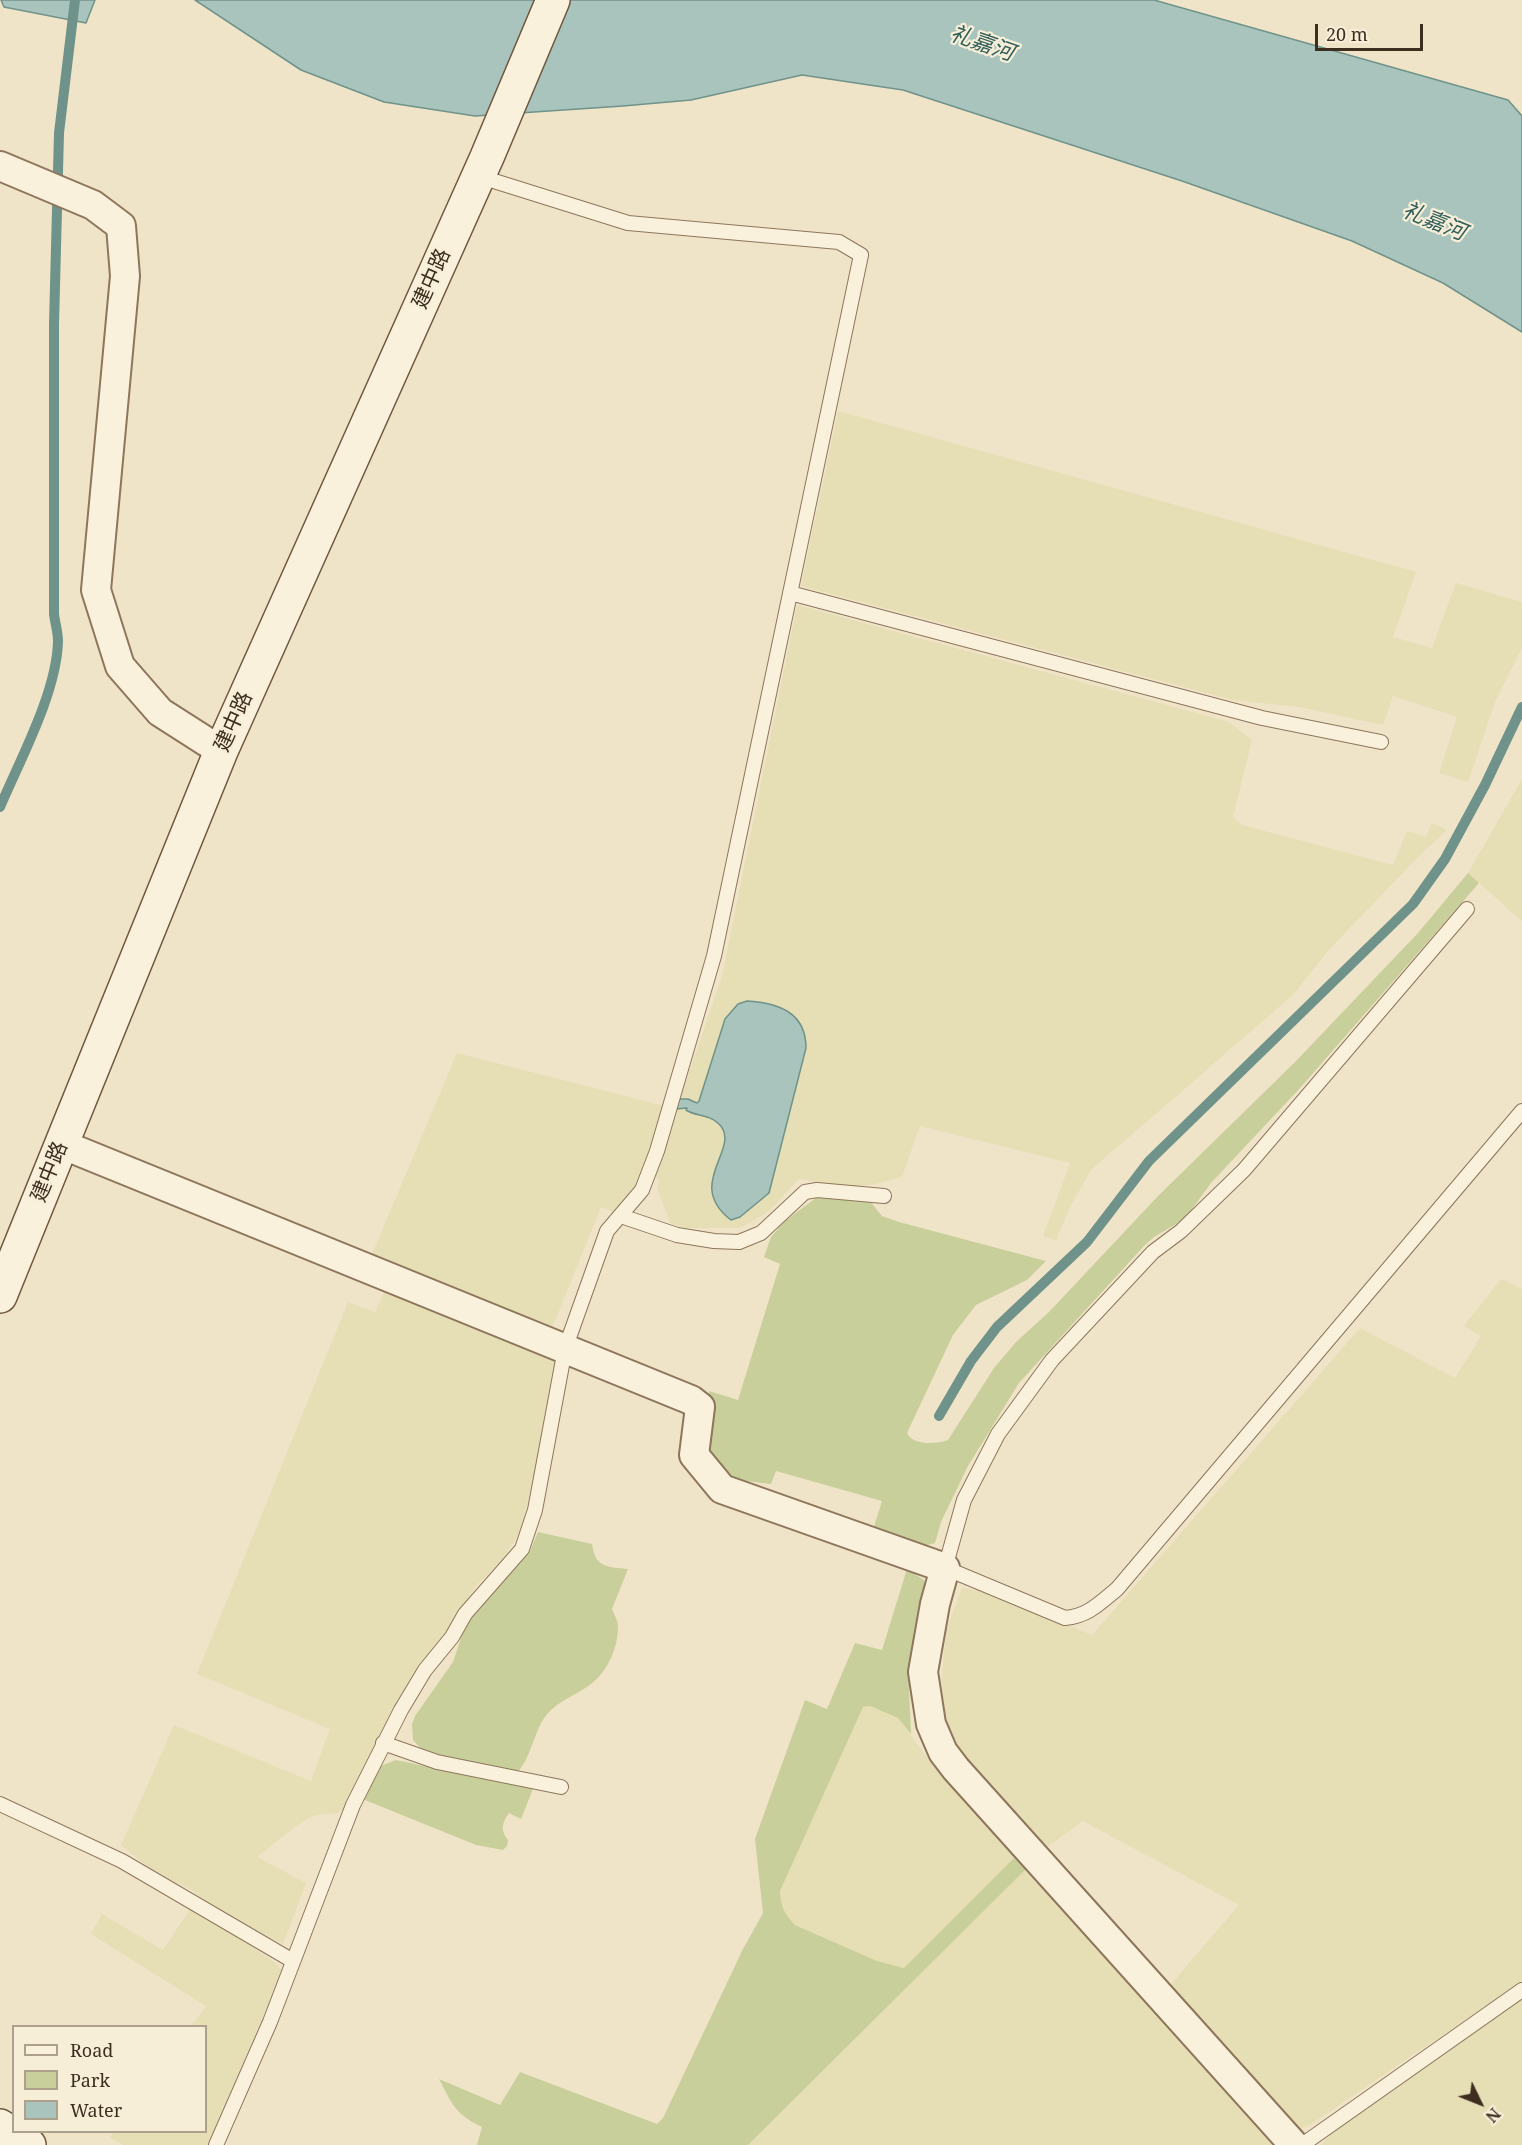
<!DOCTYPE html>
<meta charset="utf-8">
<style>
body{margin:0}
#map{position:relative;width:1522px;height:2145px;overflow:hidden;background:#f0e4c8;font-family:"Noto Serif",serif}
canvas{display:block}
.legend{position:absolute;left:12px;top:2025px;width:195px;height:108px;box-sizing:border-box;background:#f7eed8;border:2px solid #ada18e;margin:0;padding:8px 10px;list-style:none;font-size:18px;color:#3d2e20}
.legend li{display:flex;align-items:center;gap:12px;height:30px}
.legend b{width:30px;border:2px solid #ada18e}
.north{position:absolute;left:1450px;top:2073px;width:60px;height:60px;-webkit-text-stroke:4px #f7eed8;paint-order:stroke;rotate:133deg;font-size:16px;font-weight:700;line-height:24px;text-align:center;color:#3d2e20}
.north::after{content:'';display:block;margin:auto;width:21px;height:27px;background:#3d2e20;clip-path:polygon(50% 0,100% 100%,50% 72%,0 100%)}
.scale{position:absolute;left:1315px;top:24px;width:108px;height:27px;box-sizing:border-box;border:3px solid #3d2e20;border-top:0;padding-left:8px;font-size:18px;line-height:21px;white-space:nowrap;color:#3d2e20;-webkit-text-stroke:4px #f7eed8;paint-order:stroke}
</style>
<div id="map">
<canvas width="1522" height="2145"></canvas>
<ul class="legend">
<li><b style="height:8px;background:#faf1dc"></b>Road</li>
<li><b style="height:16px;background:#c9cf9b"></b>Park</li>
<li><b style="height:16px;background:#a9c4bc"></b>Water</li>
</ul>
<div class="north">N</div>
<div class="scale">20 m</div>
</div>
<script>
const ctx = document.querySelector('canvas').getContext('2d');
ctx.lineJoin = 'round';
function fill(path, color) {
  ctx.fillStyle = color;
  ctx.fill(path, 'evenodd');
}
function trace(path, color, width, dash) {
  ctx.strokeStyle = color;
  ctx.lineWidth = width;
  ctx.lineCap = dash ? 'butt' : 'round';
  ctx.setLineDash(dash || []);
  ctx.stroke(path);
}
function label(font, color, halo, rows, align = 'center') {
  ctx.font = font + ' "Noto Serif","Noto Sans SC",serif';
  ctx.lineWidth = 4.5;
  ctx.setLineDash([]);
  ctx.textBaseline = 'middle';
  ctx.strokeStyle = halo;
  ctx.fillStyle = color;
  for (const [text, x, y, turn = 0] of rows) {
    ctx.save();
    ctx.translate(x, y);
    ctx.rotate((+turn || 0) * Math.PI / 180);
    ctx.textAlign = isNaN(turn) ? turn : align;
    if (halo) ctx.strokeText(text, 0, 0);
    ctx.fillText(text, 0, 0);
    ctx.restore();
  }
}
fill(new Path2D(`
 M838 411 1416 572 1393 637 1432 648 1456 583 1522 602V648L1495 702 1468 782 1439 773 1457 717 1393 696 1383 725 1299 707 1233 700 801 586Z
 M797 605 1229 722 1252 740 1233 817 1242 825 1393 865 1407 831 1426 837 1432 823 1447 830 1418 857 1345 933 1327 952 1294 994 1091 1170 1070 1207 1056 1240 1043 1236 1070 1163 920 1126 902 1177 871 1185 858 1186H840L799 1179 768 1212 740 1228H683L670 1223 657 1187 660 1179 649 1174 622 1208 614 1212 601 1207 553 1326 370 1259 457 1053 676 1109 688 1108 711 1117 725 1132 726 1139 711 1181 735 1220 769 1193 806 1048 725 1019 699 1101 697 1103 688 1099H680L722 976Z
 M1522 779V921L1468 873Z
 M1501 1279 1522 1289V1981L1310 2125 1302 2128 1294 2127 1166 1990 1239 1905 1083 1821 1044 1849 967 1765 947 1724 941 1686 946 1631 962 1588 988 1592 1092 1635 1360 1328 1455 1378 1481 1336 1464 1326Z
 M387 1286 554 1352 555 1367 548 1413 522 1526 514 1542 501 1561 474 1588 448 1634 410 1683 376 1741 358 1783 343 1809 338 1813 316 1815 309 1818 296 1826 257 1857 306 1883 283 1944 226 1917 192 1890 154 1872 121 1845 174 1725 311 1781 330 1729 197 1674 348 1302 375 1312Z
 M870 1706 898 1718 933 1765 1016 1856 905 1968 877 1961 795 1925 786 1916 780 1902V1891L859 1713 863 1707Z
 M1027 1868 1277 2145H748Z
 M190 1909 235 1934 278 1965 281 1970 280 1978 207 2145H123L110 2137 114 2132H206V2026H191L206 2006 91 1934 102 1914 163 1950Z
 M1522 1993V2145H1321L1341 2122Z`), '#e6deb5');
fill(new Path2D(`
 M1468 873 1479 883 1301 1087 1211 1183 1190 1212 1181 1221 1154 1237 1144 1246 1019 1383 968 1466 941 1522 935 1543 927 1545 871 1536 882 1501 776 1471 771 1484 745 1481 729 1477 710 1456 708 1442 709 1391 738 1400 780 1264 764 1257 771 1237 785 1221 816 1198 835 1199 844 1197 870 1201 882 1216 899 1222 1046 1261 1027 1280 976 1305 953 1335 907 1433C913 1446 937 1444 948 1440L994 1368 1016 1342 1049 1312 1158 1196 1296 1061 1418 933Z
 M538 1532 592 1544C595 1568 608 1567 628 1569L612 1609C614 1614 618 1621 618 1626 618 1648 608 1671 591 1684 574 1697 555 1701 543 1720 534 1734 528 1765 516 1773L502 1772 424 1752 413 1740 412 1724 415 1716 453 1662 462 1635 473 1613 523 1560 530 1551Z
 M907 1569 924 1580 927 1590 913 1649 909 1688 911 1734 898 1718 870 1706 863 1707 780 1891C780 1906 785 1915 795 1925L877 1961 904 1968 1016 1856 1027 1868 748 2145H477L482 2127C455 2114 452 2104 439 2079L500 2105 520 2072 657 2124 663 2118 743 1949 763 1913 755 1839 805 1700 827 1709 855 1643 882 1650Z
 M396 1760 533 1789 521 1819 509 1813C502 1823 500 1830 508 1840L507 1846 503 1850 476 1845 360 1798 378 1767Z`), '#c9cf9b');
const water = new Path2D(`
 M1 0H95L86 23 4 7Z
 M195 0H1154L1508 100 1522 116V332L1443 283 1352 241 1182 181 903 90 802 75 691 100 623 106 475 116 384 102 301 70Z
 M747 1001C778 1003 806 1012 806 1048L769 1193 740 1217 731 1220C683 1183 743 1148 719 1124 709 1114 697 1117 686 1110L687 1108 676 1109 677 1103 680 1099H688L697 1103 699 1101 725 1019 738 1004Z`);
fill(water, '#a9c4bc');
trace(water, '#6f938a', 1.5);
trace(new Path2D(`
 M0 807C20 760 57 692 58 641 58 632 55 623 54 614V324L59 133 75 0
 M939 1416 971 1361 997 1327 1087 1242 1149 1161 1413 904 1445 859 1485 785 1522 707`), '#6f938a', 10);
const lane = new Path2D(`
 M790 593 1262 718 1381 742
 M1467 909 1244 1170 1181 1231 1153 1252 1052 1360 998 1434 964 1500 945 1568 1065 1618C1088 1616 1100 1603 1117 1589L1522 1111
 M621 1216 677 1235 714 1241 739 1242 761 1233 805 1192 817 1190 884 1196
 M383 1743 437 1762 561 1787
 M0 1804 122 1861 293 1961
 M216 2145 270 2022 353 1805 401 1710 425 1670 452 1637 465 1614 522 1549 535 1510 565 1349 607 1231 642 1190 657 1151 714 956 861 255 839 242 628 223 478 176
 M1302 2145 1522 1990`);
const street = new Path2D(`
 M0 166 93 205 121 226 125 276 96 590 120 666 160 712 221 751
 M61 1144 691 1400 700 1407 694 1455 722 1489 945 1568 935 1604 923 1672 931 1724 943 1752 956 1769 1294 2145`);
const secondary = new Path2D(`
 M0 1296 221 751 487 157 553 0
 M0 2126 29 2145`);
trace(lane, '#8d765c', 16);
trace(street, '#8d765c', 32);
trace(secondary, '#6f573f', 36);
trace(lane, '#faf1dc', 14);
trace(street, '#faf1dc', 28);
trace(secondary, '#faf1dc', 33);
label('21px', '#3d2e20', '#f7eed8', [
 ["建中路",432,279,-66],
 ["建中路",234,722,-66],
 ["建中路",50,1172,-68]
]);
label('italic 22px', '#2f5d5a', '#f7eed8', [
 ["礼嘉河",982,44,19],
 ["礼嘉河",1434,222,22]
]);
</script>
